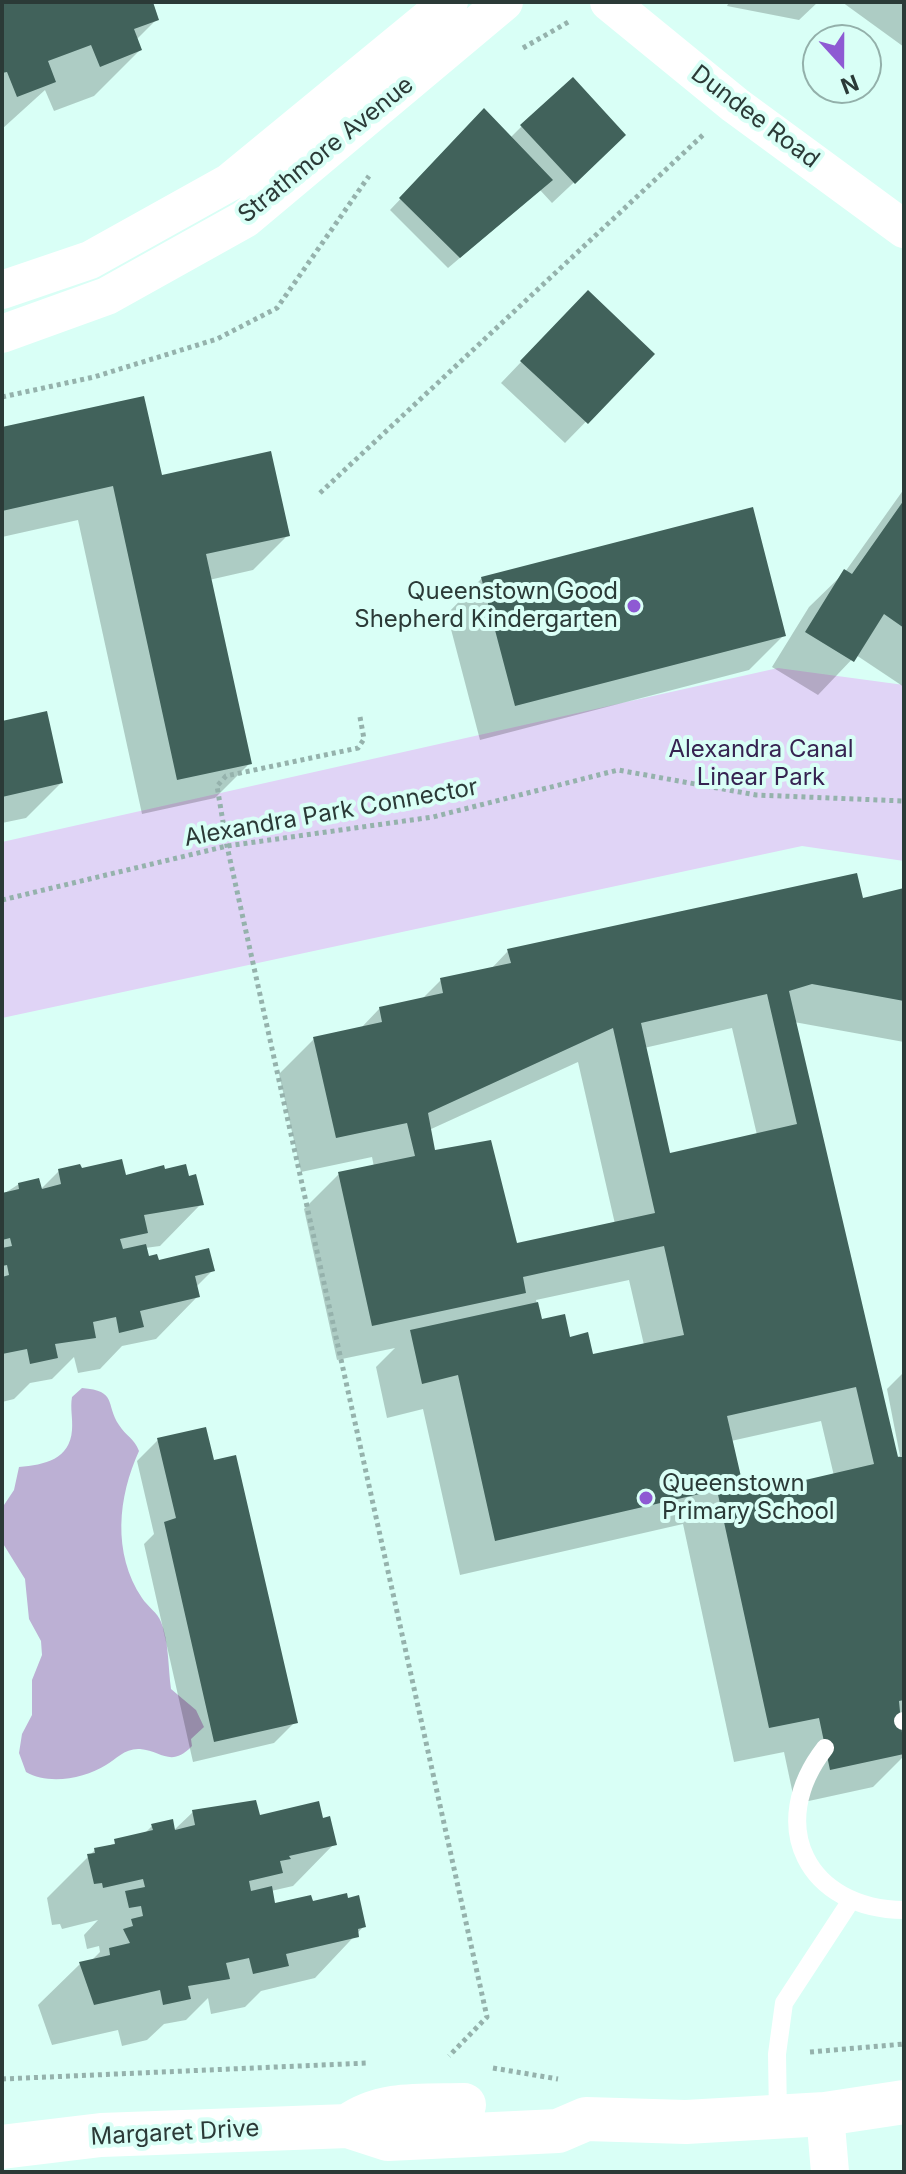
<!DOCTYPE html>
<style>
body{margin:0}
#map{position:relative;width:906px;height:2174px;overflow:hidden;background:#d9fff6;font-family:Inter,sans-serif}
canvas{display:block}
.frame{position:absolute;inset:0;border:4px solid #2b3a37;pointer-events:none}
.north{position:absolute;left:802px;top:24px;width:80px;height:80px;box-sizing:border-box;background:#d9fff6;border:2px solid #93b0aa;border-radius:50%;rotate:159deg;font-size:22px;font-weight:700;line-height:32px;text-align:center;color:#2b3a37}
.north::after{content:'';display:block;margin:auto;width:28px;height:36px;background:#8e5ad3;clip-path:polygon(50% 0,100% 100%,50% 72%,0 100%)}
</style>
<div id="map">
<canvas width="906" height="2174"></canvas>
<div class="frame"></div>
<div class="north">N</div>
</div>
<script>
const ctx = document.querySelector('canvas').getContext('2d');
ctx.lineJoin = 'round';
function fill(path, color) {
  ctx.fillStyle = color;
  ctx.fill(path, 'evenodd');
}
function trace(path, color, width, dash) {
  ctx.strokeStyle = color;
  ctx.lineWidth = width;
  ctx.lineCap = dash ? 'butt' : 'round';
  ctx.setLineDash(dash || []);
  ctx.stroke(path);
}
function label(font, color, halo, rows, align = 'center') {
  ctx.font = font + ' Inter,sans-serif';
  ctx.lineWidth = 8;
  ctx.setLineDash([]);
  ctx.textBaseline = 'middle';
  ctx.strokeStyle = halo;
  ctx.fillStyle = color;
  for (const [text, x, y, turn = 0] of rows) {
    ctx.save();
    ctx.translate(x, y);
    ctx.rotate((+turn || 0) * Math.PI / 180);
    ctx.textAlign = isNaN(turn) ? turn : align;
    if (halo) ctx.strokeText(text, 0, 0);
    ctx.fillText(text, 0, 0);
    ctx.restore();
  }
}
fill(new Path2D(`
 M778 668 904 685V861L802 846 2 1018V842Z`), '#e0d4f6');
fill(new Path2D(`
 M82 1388C118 1391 105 1404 119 1425 126 1436 134 1438 139 1451 118 1497 112 1553 142 1598 147 1606 158 1613 161 1622 169 1641 168 1668 171 1689L196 1710 204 1727 191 1739 192 1746C171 1768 162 1751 140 1749 125 1748 116 1759 106 1765 84 1779 48 1785 26 1772L19 1753 22 1734 32 1715V1680L42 1655 41 1641 29 1619 25 1579 2 1542V1508L14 1490 19 1467C45 1465 70 1459 72 1430 73 1418 70 1409 72 1397Z`), '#bcb0d4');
fill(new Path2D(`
 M2 2H151L157 19 136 40 140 50 94 96 54 111 45 90 2 129Z
 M729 2H818L799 20 727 6Z
 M842 2H904V47Z
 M484 111 510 138 522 126 602 156 552 203 540 190 448 268 390 210Z
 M567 314 652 354 565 443 501 383Z
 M2 429 160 478 288 535 253 570 209 580 250 763 215 798 142 814 78 520 2 537Z
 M904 489V687L856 655 818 695 772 667 809 607 845 572Z
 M482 578 784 635 749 670 480 740 447 614Z
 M2 723 61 783 26 818 2 823Z
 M904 891V1042L794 1022 896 1457 900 1456 887 1389 904 1372V1756L873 1787 795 1804 784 1752 734 1762 683 1524 460 1575 423 1409 387 1418 376 1367 395 1348 337 1360 304 1209 339 1174 374 1167 372 1157 301 1172 279 1074 314 1039 360 1029 380 1008 421 1000 441 980 491 969 508 951 861 900ZM732 1028 757 1135 668 1155 644 1048ZM578 1062 615 1224 515 1246 433 1152 429 1130ZM629 1280 644 1345 592 1357 541 1321 536 1300ZM821 1421 834 1476 743 1497 731 1441Z
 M59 1171 124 1177 164 1171 188 1178 201 1204 160 1246 145 1248 147 1259 212 1271 195 1288 197 1297 156 1339 122 1346 100 1369 78 1373 74 1357 52 1379 30 1383 14 1399 2 1402V1195L19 1184 40 1190Z
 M158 1440 212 1462 295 1722 274 1743 193 1762 144 1544 154 1534 137 1461Z
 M193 1812 321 1820 334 1844 293 1886 271 1891 274 1905 311 1903 364 1926 315 1978 261 1991 245 2007 211 2014 208 1998 186 2020 164 2024 147 2040 122 2046 118 2030 52 2045 38 2005 80 1964 91 1961 100 1952 99 1946 87 1949 84 1935 98 1920 62 1929 60 1924 52 1925 47 1898 95 1850 144 1834 152 1826 173 1831Z`), '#0003');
fill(new Path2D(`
 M2 2H153L159 20 134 29 142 50 100 67 91 45 48 61 56 82 17 97 7 72 2 73Z
 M573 77 626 135 575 184 520 125Z
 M484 108 553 180 460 258 399 198Z
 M588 290 655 354 588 424 520 361Z
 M144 396 162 475 271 451 290 536 206 554 252 764 177 780 113 486 2 511V427Z
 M904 500V628L884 614 854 662 805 632 844 569 852 574Z
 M753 507 786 636 515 706 481 577Z
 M47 711 63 783 2 797V721Z
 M857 873 863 898 904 888V1001L812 984 789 991 898 1457H904V1700L899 1701 904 1754 830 1770 819 1718 769 1728 717 1490 495 1541 458 1375 422 1384 410 1330 538 1302 542 1319 565 1314 570 1337 588 1332 593 1354 684 1335 664 1246 523 1277 526 1293 372 1326 338 1172 415 1156 407 1123 336 1138 313 1037 382 1022 379 1007 443 993 440 978 511 963 507 949ZM767 994 797 1124 670 1153 641 1023ZM613 1028 655 1213 517 1243 491 1140 435 1150 428 1113ZM856 1387 874 1464 745 1494 727 1416Z
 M122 1159 126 1175 164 1165 165 1169 186 1164 189 1176 196 1174 204 1205 144 1215 148 1233 120 1239 123 1249 146 1244 149 1256 157 1254 159 1260 209 1248 215 1271 195 1276 200 1297 140 1311 144 1327 119 1333 116 1317 93 1322 96 1338 55 1344 58 1358 30 1364 27 1349 2 1354V1277L9 1275 7 1265 2 1266V1248L12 1246 10 1238 2 1240V1193L19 1189 18 1183 39 1178 42 1189 61 1184 58 1169 80 1164 82 1168Z
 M206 1427 214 1460 236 1455 298 1723 214 1742 164 1522 176 1518 157 1438Z
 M256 1800 260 1815 319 1801 323 1818 330 1816 337 1845 289 1856 291 1859 280 1861 283 1873 249 1881 251 1891 272 1886 275 1903 311 1895 313 1901 347 1893 348 1898 359 1895 366 1927 358 1929 359 1937 286 1954 289 1966 253 1974 249 1958 226 1963 230 1979 188 1986 191 1999 163 2005 160 1990 94 2005 79 1962 110 1955 109 1948 130 1943 123 1929 133 1926 131 1919 143 1916 141 1906 129 1908 125 1891 145 1887 143 1879 103 1888 102 1883 94 1884 87 1854 95 1853 94 1848 115 1844 114 1839 153 1830 151 1824 173 1819 175 1830 195 1825 192 1810Z`), '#41625b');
trace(new Path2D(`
 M523 48 570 21
 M2 397 94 377 217 339 277 308 369 176
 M320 493 705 133
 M360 717 364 739 358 748 226 776 217 786 227 846 487 2017 449 2056
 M2 900 227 846 433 817 618 770 756 795 904 801
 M810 2052 904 2044
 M493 2068 558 2079
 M2 2079 368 2063`), '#95b2ac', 5, [4, 4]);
trace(new Path2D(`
 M903 1721H904
 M825 1748C765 1825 807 1909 904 1910
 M778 2116 777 2054 784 2003 850 1902`), '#fff', 18);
trace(new Path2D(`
 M609 2 735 105 904 229
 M2 290 90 260 230 182 449 2
 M2 334 107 296 245 219 504 2
 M825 2114 830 2172`), '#fff', 38);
trace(new Path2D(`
 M348 2126C382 2101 424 2106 464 2105
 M2 2147 101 2135 348 2126 388 2139 558 2131 586 2119 686 2122 825 2114 904 2102`), '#fff', 44);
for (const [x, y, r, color] of [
 [634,606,8,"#8e5ad3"],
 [646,1498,8,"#8e5ad3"]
]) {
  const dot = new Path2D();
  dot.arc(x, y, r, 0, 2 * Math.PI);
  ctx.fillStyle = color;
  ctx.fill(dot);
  trace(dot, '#d9fff6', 3);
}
label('24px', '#2b3a37', '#d9fff6', [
 ["Dundee Road",755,117,37],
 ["Strathmore Avenue",326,150,-39],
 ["Alexandra Park Connector",331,813,-10],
 ["Margaret Drive",175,2133,-3]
]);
label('24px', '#2b3a37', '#d9fff6', [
 ["Queenstown Good",618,592],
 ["Shepherd Kindergarten",618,620],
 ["Queenstown",662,1484,"left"],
 ["Primary School",662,1512,"left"]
], 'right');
label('24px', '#362351', '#d9fff6', [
 ["Alexandra Canal",761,750],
 ["Linear Park",761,778]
]);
</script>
